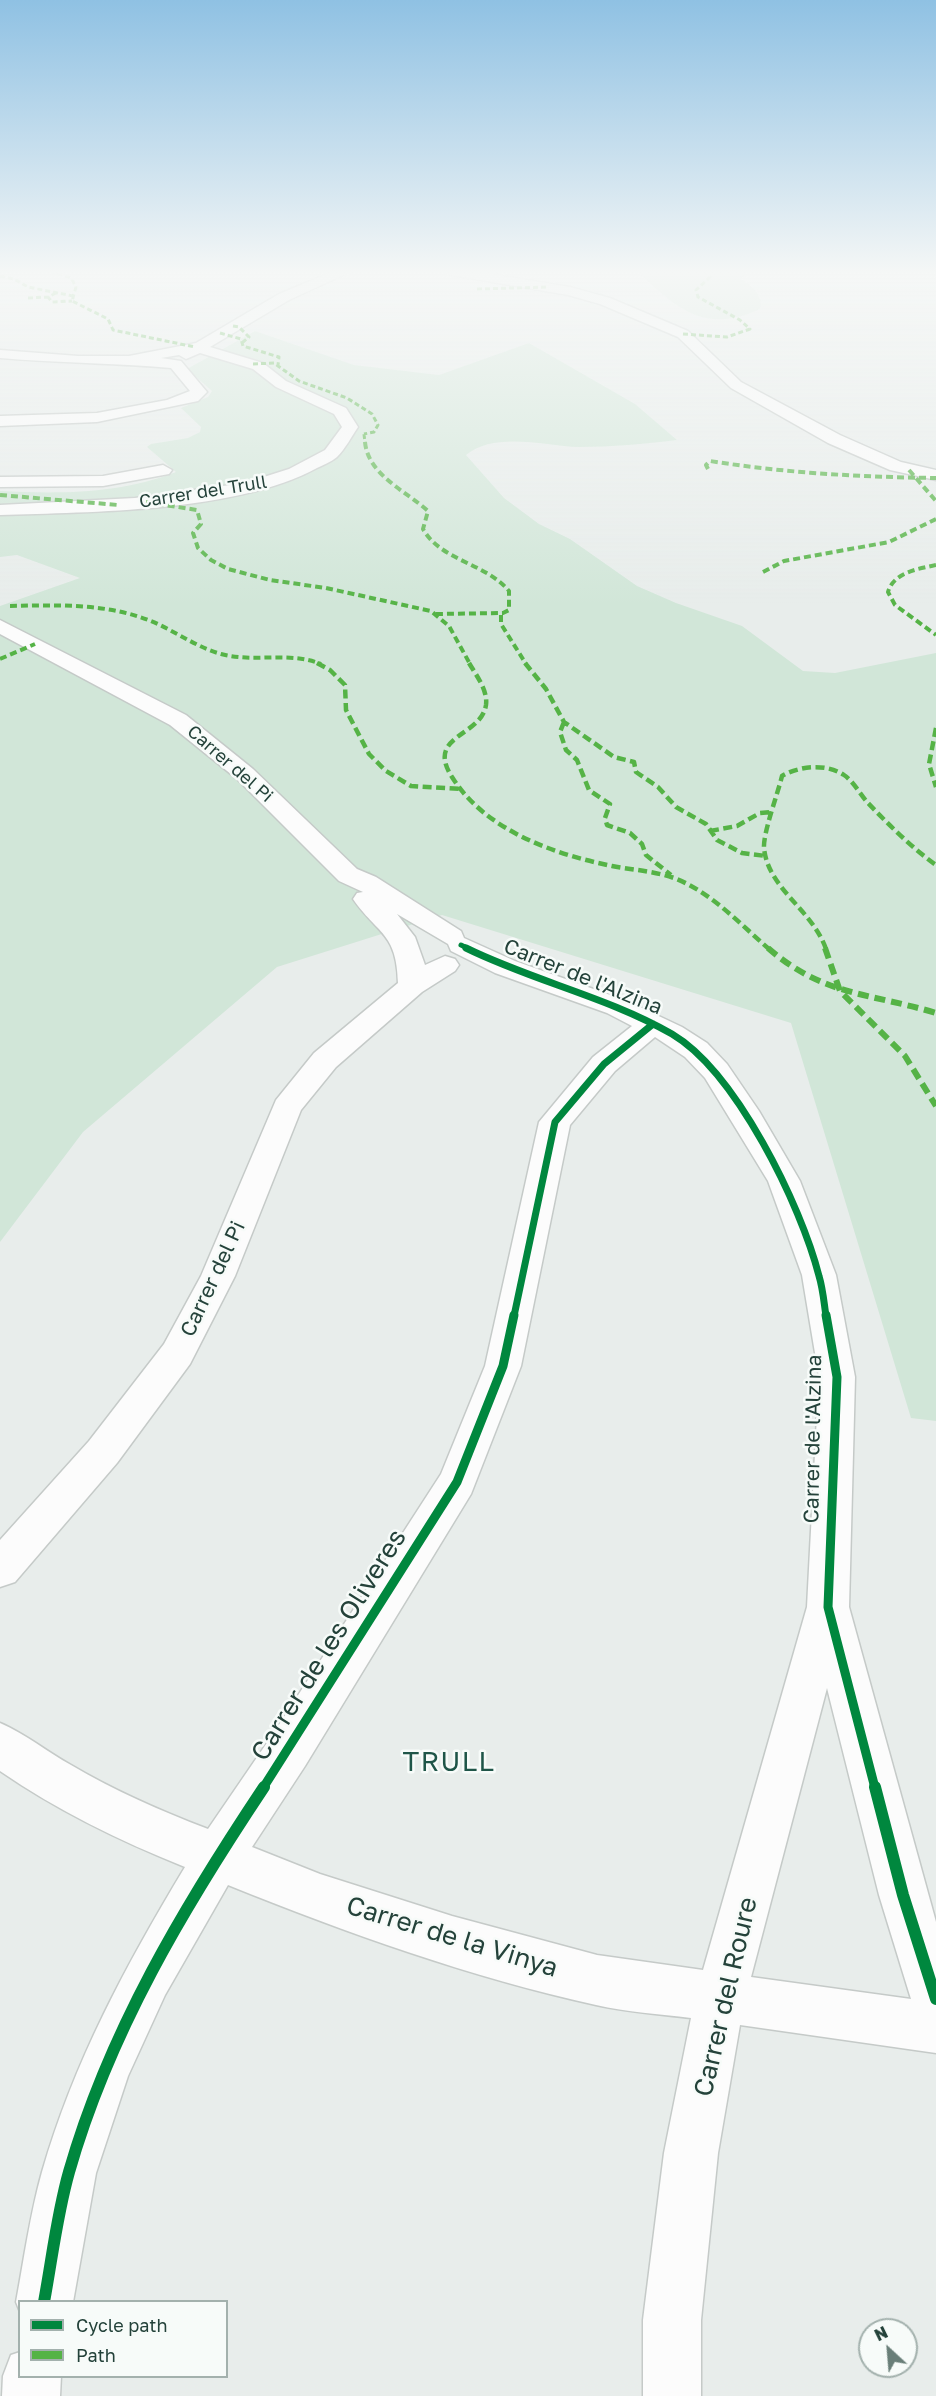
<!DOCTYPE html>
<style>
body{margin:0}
#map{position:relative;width:936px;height:2396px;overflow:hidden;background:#e8edeb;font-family:"Golos Text",sans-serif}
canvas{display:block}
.legend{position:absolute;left:18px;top:2300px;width:210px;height:78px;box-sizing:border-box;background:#f7fbf9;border:2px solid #a3b1ad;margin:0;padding:8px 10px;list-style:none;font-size:18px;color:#24423a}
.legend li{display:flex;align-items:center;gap:12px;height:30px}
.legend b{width:30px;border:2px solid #a3b1ad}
.north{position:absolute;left:858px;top:2318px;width:60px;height:60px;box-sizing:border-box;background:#f7fbf9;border:2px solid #a3b1ad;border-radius:50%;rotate:334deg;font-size:16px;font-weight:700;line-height:24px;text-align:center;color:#24423a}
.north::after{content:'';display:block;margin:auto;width:21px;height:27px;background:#697e78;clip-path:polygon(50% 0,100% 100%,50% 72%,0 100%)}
</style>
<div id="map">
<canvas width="936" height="2396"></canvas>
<ul class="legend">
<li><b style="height:8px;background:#00873e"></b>Cycle path</li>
<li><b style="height:8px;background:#55b346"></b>Path</li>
</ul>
<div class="north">N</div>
</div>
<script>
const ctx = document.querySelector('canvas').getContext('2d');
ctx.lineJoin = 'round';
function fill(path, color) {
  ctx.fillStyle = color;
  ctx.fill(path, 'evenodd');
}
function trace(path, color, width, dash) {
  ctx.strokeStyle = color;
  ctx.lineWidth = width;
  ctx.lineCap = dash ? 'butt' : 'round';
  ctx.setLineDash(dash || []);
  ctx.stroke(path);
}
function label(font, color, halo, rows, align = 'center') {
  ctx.font = font + ' "Golos Text",sans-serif';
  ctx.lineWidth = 5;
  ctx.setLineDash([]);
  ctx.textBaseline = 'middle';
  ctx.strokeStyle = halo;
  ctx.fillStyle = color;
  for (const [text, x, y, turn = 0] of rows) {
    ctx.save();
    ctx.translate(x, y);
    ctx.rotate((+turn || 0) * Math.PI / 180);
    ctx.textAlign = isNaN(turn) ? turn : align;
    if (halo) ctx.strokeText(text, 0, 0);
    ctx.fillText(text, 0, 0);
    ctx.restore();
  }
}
fill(new Path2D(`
 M637 271H748L741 279C752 286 764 296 760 309 704 335 676 308 637 271Z
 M255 331 354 365 439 375 529 343 635 404 677 440C644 444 612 447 579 447 545 446 495 431 466 455L504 498 539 524 570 539 637 586 676 603 742 626 803 671 835 673 936 653V1421L911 1418 791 1023 442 915 277 967 83 1132 0 1242V606L80 578 17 555 0 557V491C59 494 120 494 176 472L147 447 151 444 188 438 200 432 201 427 181 408 208 397 212 391 187 369Z`), '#d1e6d8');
const minor = new Path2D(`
 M334 271H352L289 300 210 347 263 363 286 381 346 408 358 427C352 436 345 449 337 457 331 462 323 465 317 468 237 512 91 512 0 515V505L135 498 245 483 289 469 325 450 342 427 334 414 276 387 253 369 200 353 186 359 179 355 161 358 181 361 207 392 198 401 97 422 0 426V416L97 413 167 400 190 391 171 368C115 363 58 363 0 358V350L78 356H129L196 343 279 294Z
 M445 271H473L570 287 610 298 688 331 741 382 840 435 901 462 936 470V480L890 470 828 443 731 388 678 337 600 304 568 295 451 275Z
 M163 465 172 470 169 474 103 486 0 487V477L103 476Z
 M0 620 186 715 253 769 357 869 376 877 461 931 464 938 515 961 627 1001 682 1027 707 1043 727 1064 759 1111 800 1181 836 1275 855 1377 849 1607 936 1922V2053L740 2025 718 2153 701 2320V2396H643V2320L664 2153 691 2018C659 2014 627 2012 596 2005 470 1977 347 1933 228 1885L165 1995 128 2076 96 2173 73 2302H20V2312L16 2302C24 2259 30 2214 42 2172 74 2061 126 1965 185 1867 120 1841 58 1811 0 1771V1723C26 1734 47 1752 71 1765 115 1791 161 1811 208 1829L273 1734 441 1474 485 1366 539 1122 593 1057 632 1026 607 1013 495 973 451 951 448 944 397 914 415 937 425 965 445 956 455 959 459 965 455 971 422 992 336 1067 301 1110 235 1276 190 1364 117 1463 15 1582 0 1587V1540L89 1441 164 1344 201 1276 276 1100 314 1053 398 983C397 932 377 934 353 899L357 893 363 892 339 881 237 779 170 725 0 634ZM655 1037 685 1057 705 1078 768 1181 802 1275 819 1377 807 1607 703 1970 597 1955 452 1916 320 1874 252 1847 305 1766 471 1494 521 1366 570 1125 615 1071ZM827 1688 879 1895 911 1999 751 1977Z
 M20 2352V2376H61L60 2396H2L3 2376 11 2355Z`);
trace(minor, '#c5cac8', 3);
fill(minor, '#fcfcfc');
trace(new Path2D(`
 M50 271 71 278 76 287 72 301 108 319 113 330 195 347
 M0 276 14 279 28 287 73 296
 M477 289 549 287
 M56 293 48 297 52 302 72 301
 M28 298 48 297
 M233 326 239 327 249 337 243 342
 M220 333 241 339 243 346 279 357 278 365
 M683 334 727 337 750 329 740 320 698 297 696 290 710 277 704 271
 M253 364 274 363 299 381 347 398 372 414 378 425 374 432 364 434
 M364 434 365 443`), '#55b346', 3, [5, 3]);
trace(new Path2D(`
 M365 442C368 475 406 491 428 511L423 529C441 561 486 563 509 591V610L503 613 436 614
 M708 469 706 465 710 461C785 473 860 477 936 478
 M909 470 936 501
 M0 495 118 505
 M146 502 197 510 201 524 193 533 198 548 211 560 228 569 270 580 326 588 431 611 449 626 470 664
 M936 565C918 569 894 572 888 592L895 605 936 635
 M763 572 784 561 889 542 936 519
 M10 606C57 605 106 603 151 621 175 631 196 647 221 654 254 663 289 651 321 664
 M501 615V624L526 664
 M0 659 35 644`), '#55b346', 4, [7, 4]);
trace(new Path2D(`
 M317 663 330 670 345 685 346 710 369 754 386 771 411 786 461 789
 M469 663C476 675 488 690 486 705 481 737 425 735 452 777 485 830 553 854 612 866 633 870 654 871 674 878 711 892 740 924 769 949
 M525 663 546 689 564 722 614 757 634 762 636 772 658 787 676 807 706 824 717 840 742 853 766 856
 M564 722 560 732 566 750 577 760 589 790 610 804 605 818 607 825 630 833 642 844 646 855 671 875
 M936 728 929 764 936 787
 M710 831 737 826 760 813 771 812
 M826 949C812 909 768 889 764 848 763 833 778 793 782 776 799 766 826 763 844 775 853 781 860 794 868 803 889 825 911 847 936 865`), '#55b346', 4.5, [9, 4.5]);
trace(new Path2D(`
 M768 948C823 996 870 993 936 1013
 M825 948 840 991 905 1056 936 1106`), '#55b346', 6, [11, 6]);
trace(new Path2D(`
 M461 945 469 949`), '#00873e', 5);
trace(new Path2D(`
 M466 948C533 981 608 997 672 1034 736 1072 801 1205 819 1276 823 1289 824 1303 826 1316
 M514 1316 555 1122 604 1064 653 1024`), '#00873e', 7);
trace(new Path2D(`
 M826 1315 837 1377 828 1607 875 1788
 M263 1788 457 1482 503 1366 514 1315`), '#00873e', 9);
trace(new Path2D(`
 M875 1787 903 1895 936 1999
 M44 2302C52 2259 57 2214 69 2172 109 2032 184 1907 264 1787`), '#00873e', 12);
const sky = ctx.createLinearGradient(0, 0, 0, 606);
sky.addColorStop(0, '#8fc1e3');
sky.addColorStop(0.45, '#f5f7f6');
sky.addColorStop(1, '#f5f7f600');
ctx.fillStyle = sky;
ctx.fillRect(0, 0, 936, 606);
label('18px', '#24423a', '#f7fbf9', [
 ["Carrer del Trull",203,492,-9],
 ["Carrer del Pi",230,764,41]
]);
label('21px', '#24423a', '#f7fbf9', [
 ["Carrer de l'Alzina",583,977,22],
 ["Carrer del Pi",213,1279,-65],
 ["Carrer de l'Alzina",813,1439,-89]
]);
label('26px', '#24423a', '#f7fbf9', [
 ["Carrer de les Oliveres",329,1645,-58],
 ["Carrer de la Vinya",452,1937,17],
 ["Carrer del Roure",726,1997,-77]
]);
ctx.letterSpacing = '1.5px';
label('27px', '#1f5548', '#f7fbf9', [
 ["TRULL",449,1762]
]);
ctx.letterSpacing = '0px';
</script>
